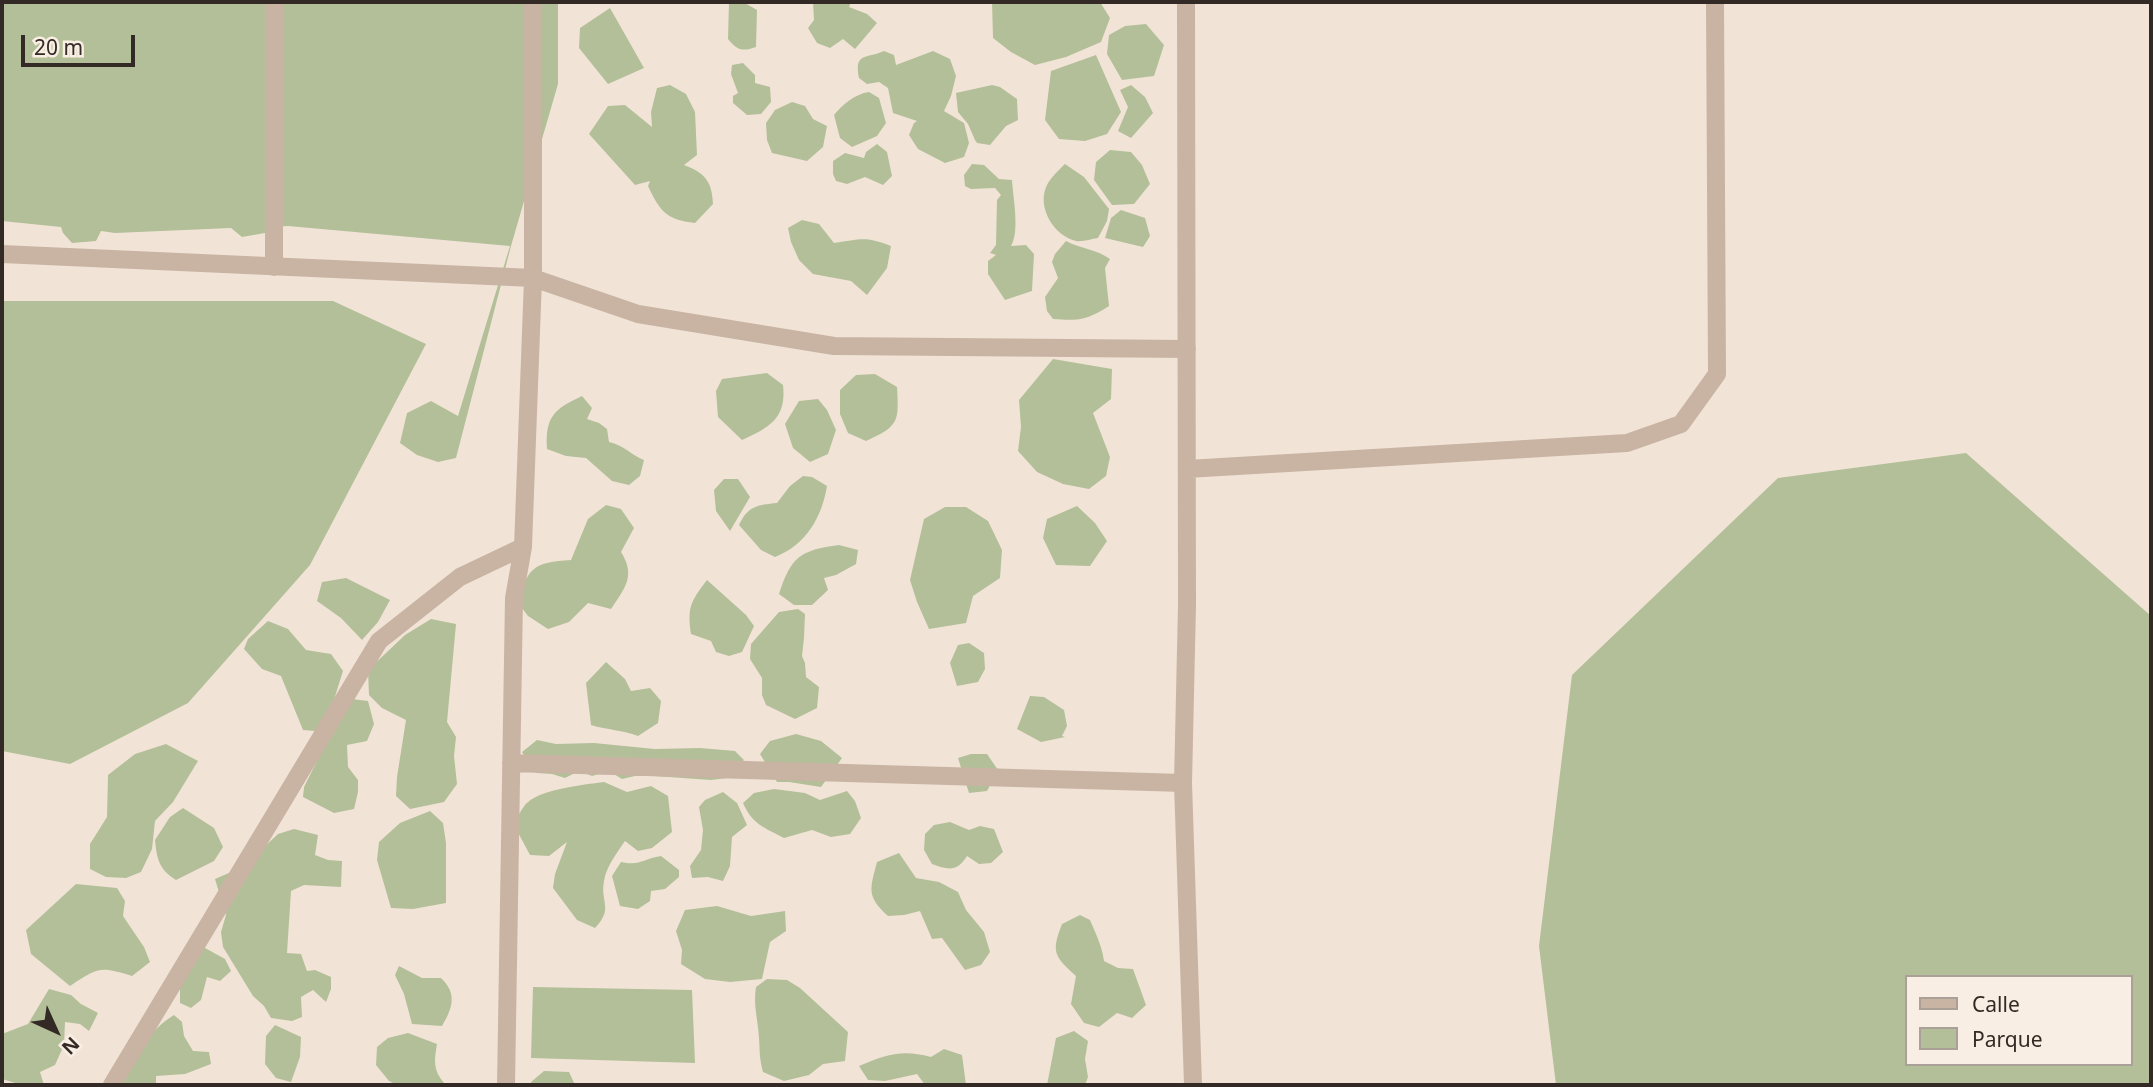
<!DOCTYPE html>
<style>
body{margin:0}
#map{position:relative;width:2153px;height:1087px;overflow:hidden;background:#f1e4d7;font-family:"Noto Sans",sans-serif}
canvas{display:block}
.frame{position:absolute;inset:0;border:4px solid #342a25;pointer-events:none}
.legend{position:absolute;left:1905px;top:975px;width:228px;height:91px;box-sizing:border-box;background:#f9eee3;border:2px solid #aaa097;margin:0;padding:9px 12px;list-style:none;font-size:21px;color:#342a25}
.legend li{display:flex;align-items:center;gap:14px;height:35px}
.legend b{width:35px;border:2px solid #aaa097}
.north{position:absolute;left:21px;top:996px;width:70px;height:70px;-webkit-text-stroke:5px #f9eee3;paint-order:stroke;rotate:135deg;font-size:19px;font-weight:700;line-height:28px;text-align:center;color:#342a25}
.north::after{content:'';display:block;margin:auto;width:24px;height:32px;background:#342a25;clip-path:polygon(50% 0,100% 100%,50% 72%,0 100%)}
.scale{position:absolute;left:21px;top:35px;width:114px;height:32px;box-sizing:border-box;border:4px solid #342a25;border-top:0;padding-left:9px;font-size:21px;line-height:24px;white-space:nowrap;color:#342a25;-webkit-text-stroke:5px #f9eee3;paint-order:stroke}
</style>
<div id="map">
<canvas width="2153" height="1087"></canvas>
<div class="frame"></div>
<ul class="legend">
<li><b style="height:9px;background:#c9b4a4"></b>Calle</li>
<li><b style="height:19px;background:#b3bf98"></b>Parque</li>
</ul>
<div class="north">N</div>
<div class="scale">20 m</div>
</div>
<script>
const ctx = document.querySelector('canvas').getContext('2d');
ctx.lineJoin = 'round';
function fill(path, color) {
  ctx.fillStyle = color;
  ctx.fill(path, 'evenodd');
}
function trace(path, color, width, dash) {
  ctx.strokeStyle = color;
  ctx.lineWidth = width;
  ctx.lineCap = dash ? 'butt' : 'round';
  ctx.setLineDash(dash || []);
  ctx.stroke(path);
}
fill(new Path2D(`
 M2 2H558V84L511 246 456 458 438 462 417 455 400 443 407 413 431 401 458 416 510 246 288 226 267 227 265 233 242 237 231 228 115 233 101 231 96 241 72 243 63 233 61 227 2 221Z
 M729 2H743L757 10 756 47C742 52 737 50 728 39Z
 M813 2H851L849 7 867 14 877 23 855 49 843 39 830 48 817 43 808 28 814 20Z
 M992 2H1100L1110 18 1101 42 1066 57 1035 65 1011 52 993 38Z
 M610 8 644 68 608 84 579 48 580 28Z
 M1146 24 1164 45 1154 76 1122 80 1107 54 1109 35 1125 26Z
 M884 51 894 55 896 65 933 51 950 59 956 76 951 96 944 111 964 123 969 143 964 157 945 163 918 149 909 135 914 123 917 121 893 113 888 88 879 82 867 84 859 78C854 52 866 59 884 51Z
 M1096 55 1121 112 1107 134 1085 141 1059 139 1045 120 1051 71Z
 M743 63 755 75V83L770 87 771 102 761 114 747 115 733 103V96L738 93 731 74 732 65Z
 M670 85 686 94 695 112 697 155 684 165C705 173 712 181 713 204L695 223C666 220 660 211 648 186L650 181 635 185 589 134 608 106 625 105 652 127 651 112 657 88Z
 M992 85 1000 87 1017 99 1018 120 1006 126 990 145 977 143 975 140 968 124 958 112 956 93Z
 M1131 85 1145 97 1153 113 1131 138 1118 131 1128 107 1120 90Z
 M869 92 879 98 886 123 877 136 852 147 840 138 834 115C843 104 855 94 869 92Z
 M792 102 805 106 813 119 827 126 823 147 807 161 772 153 767 140 766 123 775 110Z
 M877 144 887 152 892 176 883 185 865 177 847 184 836 181 833 174V161L845 153 864 158 866 152Z
 M1110 150 1131 152 1142 165 1150 184 1134 204 1112 205 1094 180 1096 162Z
 M972 164 984 165 999 179 1012 180C1013 198 1020 231 1011 246L1026 245 1034 254 1032 291 1005 300 988 274V261L996 255 990 253 996 245 997 200 1001 195 995 188 971 189 965 186 964 175Z
 M1065 164 1084 177 1109 209 1107 221 1098 238C1091 239 1083 242 1076 241 1054 236 1036 207 1047 185 1051 177 1059 170 1065 164Z
 M1121 210 1145 218 1150 236 1143 247 1105 238 1111 218Z
 M802 220 819 224 834 243C861 239 865 236 891 246L887 268 867 295 851 281 813 274 799 260 791 242 788 228Z
 M1066 241C1081 249 1096 249 1110 259L1105 268 1109 306C1087 320 1079 321 1053 319L1047 311 1045 297 1058 278 1052 262 1055 254Z
 M2 301H333L426 344 310 565 188 703 70 764 2 751Z
 M1053 359 1112 369 1111 399 1093 413 1110 457 1106 476 1089 489 1063 484 1037 472 1018 451 1021 427 1019 400Z
 M767 373 783 385C787 418 769 428 742 440L718 417 716 391 722 379Z
 M875 374 897 387C899 422 899 426 866 441L848 433 840 414V390L856 375Z
 M582 396 592 408 587 419 599 423 607 429 609 442C624 445 631 455 644 460L640 476 629 485 612 481 586 458 566 456 547 449C545 417 554 409 582 396Z
 M818 399 827 410 836 430 828 454 810 462 793 448 785 424 799 401Z
 M1966 453 2151 616V1085H1556L1539 946 1572 675 1778 478ZM1906 977H2130V1064H1906Z
 M803 476 812 477 827 486C822 517 806 545 775 557L761 550 739 525C748 506 757 505 777 503L790 486Z
 M724 479H738L750 497 730 531 716 511 714 490Z
 M606 505 621 509 634 528 621 552C636 576 625 588 611 609L588 603 569 622 548 629 528 616 519 604C526 568 534 562 571 560L588 519Z
 M1077 506 1095 523 1107 541 1090 566 1056 565 1043 538 1047 519Z
 M945 507H966L988 521 1002 550 1000 578 973 596 966 623 929 629 917 602 910 580 924 519Z
 M839 545 858 550 856 564 836 575 824 578 828 590 812 605H794L779 594C791 557 800 550 839 545Z
 M346 578 390 600 378 622 362 640 341 618 317 601 322 582Z
 M707 580 746 615 754 626 742 652 729 656 716 652 711 641 691 634C687 607 691 601 707 580Z
 M798 609 805 614 804 638 802 656 805 663 806 677 819 687 817 708 795 719 766 705 762 695V678L750 659 751 644 779 612Z
 M431 619 456 624 447 722 456 737 454 756 457 784 444 802 410 809 396 796 397 777 406 720 382 708 369 695 368 670 405 635Z
 M268 621 288 629 306 650 331 654 343 671 332 706 352 699 368 701 374 724 367 741 347 745 348 767 358 780V792L354 809 334 813 303 797 304 787 316 763 322 726 315 731 303 730 281 676 262 669 244 649 248 639Z
 M969 643 984 653 985 669 978 682 957 686 950 663 958 645Z
 M606 662 625 679 631 691 650 688 661 701 658 723 638 736C623 730 607 730 591 725L586 683Z
 M1030 696 1044 697 1064 710 1067 726 1062 736 1065 737 1041 742 1017 729Z
 M796 734 821 741 842 758 821 787 789 782H777L760 754 770 741Z
 M537 740 556 744 594 743 655 749 700 748 735 751 744 760 727 778 711 780 654 776H635L622 779 609 771 592 776 579 771 565 778 552 774 536 773 522 752Z
 M166 744 198 761 173 802 155 821 152 849 141 872 126 878 106 877 90 869V844L107 817 108 775 135 754Z
 M971 754H987L998 770 987 791 969 793 958 758Z
 M604 782 627 792 651 786 668 796 672 832 652 848 638 851 625 841C617 853 606 867 604 881 600 903 614 908 595 928L577 920 553 888 555 874 567 842 549 856 530 855 514 825C517 819 520 811 525 805 538 789 583 785 604 782Z
 M774 789 805 793 820 800 847 791 855 801 861 818 850 834 831 837 812 830 784 838C765 828 752 824 743 803L754 793Z
 M723 792 737 803 747 825 732 837 730 866 723 881 708 877 692 878 690 866 701 850 703 830 699 807 705 800Z
 M183 808 214 828 223 847 214 861 176 880C159 869 157 860 155 840L170 817Z
 M430 811 443 823 446 843V903L413 909 391 908 377 860 379 842 400 823Z
 M950 822 969 830 980 826 994 829 1003 852 991 863 979 864 967 856C957 872 948 870 932 864L924 850 925 834 934 825Z
 M294 829 318 835 315 855 328 860 342 861 341 887 304 885 291 891 287 953 301 954 307 971 315 970 331 977V989L326 1002 313 990 301 997 302 1017 292 1021 271 1018 264 1006 253 996 223 947 221 932 226 915 215 879 252 863 260 851 278 834Z
 M899 853 916 878 939 882 958 892 966 910 984 932 990 952 981 965 965 970 942 938 932 939 920 911 904 915 888 916C866 896 870 889 877 862Z
 M661 856 679 870V877L665 889 651 891 650 901 638 909 620 906 612 876 621 862C640 866 643 859 661 856Z
 M76 884 117 888 125 901 123 916 144 947 150 962 132 976C100 966 98 967 70 986L31 954 26 930Z
 M717 906 751 916 785 911 786 931 770 942 762 979 730 982 705 979 681 964 682 950 676 931 685 910Z
 M1080 915 1090 920C1096 934 1102 946 1104 961L1118 968 1133 969 1146 1005 1132 1018 1117 1013 1099 1027 1084 1023 1071 1004 1076 976C1054 956 1051 952 1062 924Z
 M190 946 205 948 225 959 231 971 220 981 207 977 201 1000 191 1008 180 1003V988Z
 M399 966 422 978H441C458 994 452 1009 442 1026L412 1024 404 994 395 975Z
 M767 979 787 980 800 988 848 1032 845 1061 823 1064 809 1075 784 1081 763 1072C759 1057 760 1052 759 1038 758 1019 753 1006 756 987Z
 M533 987 692 990 695 1063 531 1058Z
 M49 989 71 995 81 1004 98 1013 89 1031 80 1024 65 1022 64 1045 55 1065 40 1072 44 1085H22L2 1079V1034L28 1024Z
 M174 1015 182 1022 184 1036 193 1051 209 1052 211 1064 185 1074 156 1076V1085H120C135 1059 147 1031 174 1015Z
 M275 1025 301 1037 300 1057 291 1082 276 1078 265 1064 266 1036Z
 M1074 1031 1088 1041 1085 1059 1088 1077 1085 1085H1047L1056 1038Z
 M408 1033 437 1044C434 1062 433 1071 446 1085H397L389 1081 376 1065 377 1047 388 1038Z
 M944 1049 962 1055 966 1085H925L917 1074 885 1081 868 1080 859 1066C886 1055 901 1049 931 1057Z
 M544 1071 569 1072 575 1085H532L531 1082Z`), '#b3bf98');
trace(new Path2D(`
 M274 2V267
 M1186 2 1187 605 1183 783 1193 1085
 M2 254 533 278 638 314 834 346 1187 349
 M1187 469 1627 443 1681 424 1717 374 1715 2
 M511 763 1183 783
 M112 1085 379 641 460 577 523 547
 M506 1085 514 598 523 547 533 278V2`), '#c9b4a4', 18);
</script>
